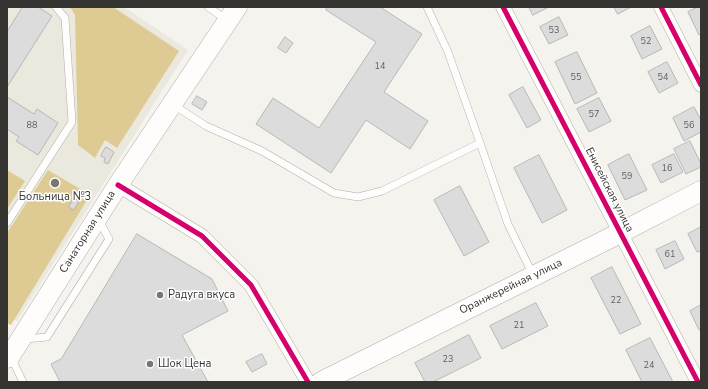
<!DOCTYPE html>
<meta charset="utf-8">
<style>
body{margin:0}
#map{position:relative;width:708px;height:389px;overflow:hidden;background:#f5f3ee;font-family:"Nunito Sans",sans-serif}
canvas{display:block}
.frame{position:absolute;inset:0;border:8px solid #363431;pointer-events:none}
</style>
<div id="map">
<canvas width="708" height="389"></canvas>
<div class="frame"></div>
</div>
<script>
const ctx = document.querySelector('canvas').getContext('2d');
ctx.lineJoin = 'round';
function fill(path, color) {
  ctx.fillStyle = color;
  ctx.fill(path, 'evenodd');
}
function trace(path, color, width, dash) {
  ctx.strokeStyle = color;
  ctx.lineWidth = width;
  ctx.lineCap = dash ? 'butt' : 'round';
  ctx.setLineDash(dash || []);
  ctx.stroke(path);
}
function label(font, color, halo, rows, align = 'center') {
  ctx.font = font + ' "Nunito Sans",sans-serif';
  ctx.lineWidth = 3;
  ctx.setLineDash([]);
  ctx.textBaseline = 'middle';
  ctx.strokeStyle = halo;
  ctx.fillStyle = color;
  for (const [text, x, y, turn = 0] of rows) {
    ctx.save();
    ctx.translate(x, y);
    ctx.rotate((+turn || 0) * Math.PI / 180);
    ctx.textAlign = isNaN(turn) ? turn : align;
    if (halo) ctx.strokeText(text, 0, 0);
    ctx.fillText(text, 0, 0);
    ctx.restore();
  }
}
fill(new Path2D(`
 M7 7H124L188 50 17 321 7 316Z`), '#ebe8dd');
fill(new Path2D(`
 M70 7H113L179 51 117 148 105 140 95 158 78 145 75 15Z
 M7 170 25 181 7 209Z
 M48 170 90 195 11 325 7 323V233Z`), '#decb94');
const building = new Path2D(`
 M23 7H38L52 16 7 87V32Z
 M328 7H380L422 34 384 92 428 121 410 149 366 120 331 173 256 124 273 98 319 128 376 42 326 10Z
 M529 7H549L533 15Z
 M614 7H631L618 14Z
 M698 7H701V34L699 35 688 12Z
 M559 17 568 35 549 44 540 27Z
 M650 26 662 49 642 59 631 36Z
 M285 37 293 43 286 53 278 48Z
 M577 52 597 93 575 104 555 62Z
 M667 62 678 83 659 93 648 72Z
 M523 87 541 120 527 128 509 95Z
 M197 96 207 102 202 110 192 104Z
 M7 97 34 114 37 109 58 123 38 155 16 141 19 137 7 129Z
 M599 98 611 121 589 132 577 109Z
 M694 107 701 120V132L684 141 673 118Z
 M690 141 701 164V167L686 174 674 149Z
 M106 147 114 152 108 164 104 162 105 158 101 156Z
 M629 154 647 190 625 200 608 165Z
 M674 154 683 172 661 183 652 165Z
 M539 155 567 210 542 223 514 168Z
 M460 186 489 242 464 256 434 200Z
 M74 198 79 201 74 210 69 207Z
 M701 227V251L697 252 688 234Z
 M137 234 212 279 228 311 182 335 208 382H60L51 364 61 359Z
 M675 241 684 259 665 269 656 250Z
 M612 267 641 324 620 334 591 278Z
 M536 303 548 326 502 349 490 326Z
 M701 305V329L699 330 690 311Z
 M469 335 481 358 433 382H425L415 363Z
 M650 338 673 382H642L626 350Z
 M262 354 267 364 252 372 246 362Z`);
fill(building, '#dcdcdc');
trace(building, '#b7b7b6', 1);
const lane = new Path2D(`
 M208 7 227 20
 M172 104 206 126 262 151 334 193 358 197 382 191 480 143 448 52 427 7
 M480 143 508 224 533 275
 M7 223 72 122 65 18 56 7
 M25 339 47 337 109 239 99 220
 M11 357 23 382`);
const street = new Path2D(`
 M503 7 698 382
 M661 7 701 85
 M118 185 202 236 251 285 308 382`);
const secondary = new Path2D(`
 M7 358 10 356 118 185 237 7
 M321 382 620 233 701 191`);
trace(lane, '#b1afac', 8);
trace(street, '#b1afac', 15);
trace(secondary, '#b1afac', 21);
trace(lane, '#fefdfc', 7);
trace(street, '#fefdfc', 14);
trace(secondary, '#fefdfc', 20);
trace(new Path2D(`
 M503 7 698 382
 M661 7 701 85
 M118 185 202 236 251 285 308 382`), '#d6006c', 5);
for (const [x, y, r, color] of [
 [55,183,5,"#797773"],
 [160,295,4,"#797773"],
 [150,364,4,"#797773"]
]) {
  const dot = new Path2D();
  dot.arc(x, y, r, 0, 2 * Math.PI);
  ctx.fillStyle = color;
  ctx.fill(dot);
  trace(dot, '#fff', 1.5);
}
label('9px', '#605e5c', null, [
 ["53",554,31],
 ["52",646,42],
 ["14",380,67],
 ["55",576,78],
 ["54",663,78],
 ["57",594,115],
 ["88",32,126],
 ["56",689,126],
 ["16",667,169],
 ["59",627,177],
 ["61",670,255],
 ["22",616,301],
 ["21",519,326],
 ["23",448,360],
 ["24",649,366]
]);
label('11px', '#363431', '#fff', [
 ["Енисейская улица",609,190,63],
 ["Санаторная улица",88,232,-58],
 ["Оранжерейная улица",511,287,-26]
]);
label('11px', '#363431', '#fff', [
 ["Больница №3",55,197,"center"],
 ["Радуга вкуса",168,295],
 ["Шок Цена",158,364]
], 'left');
</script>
